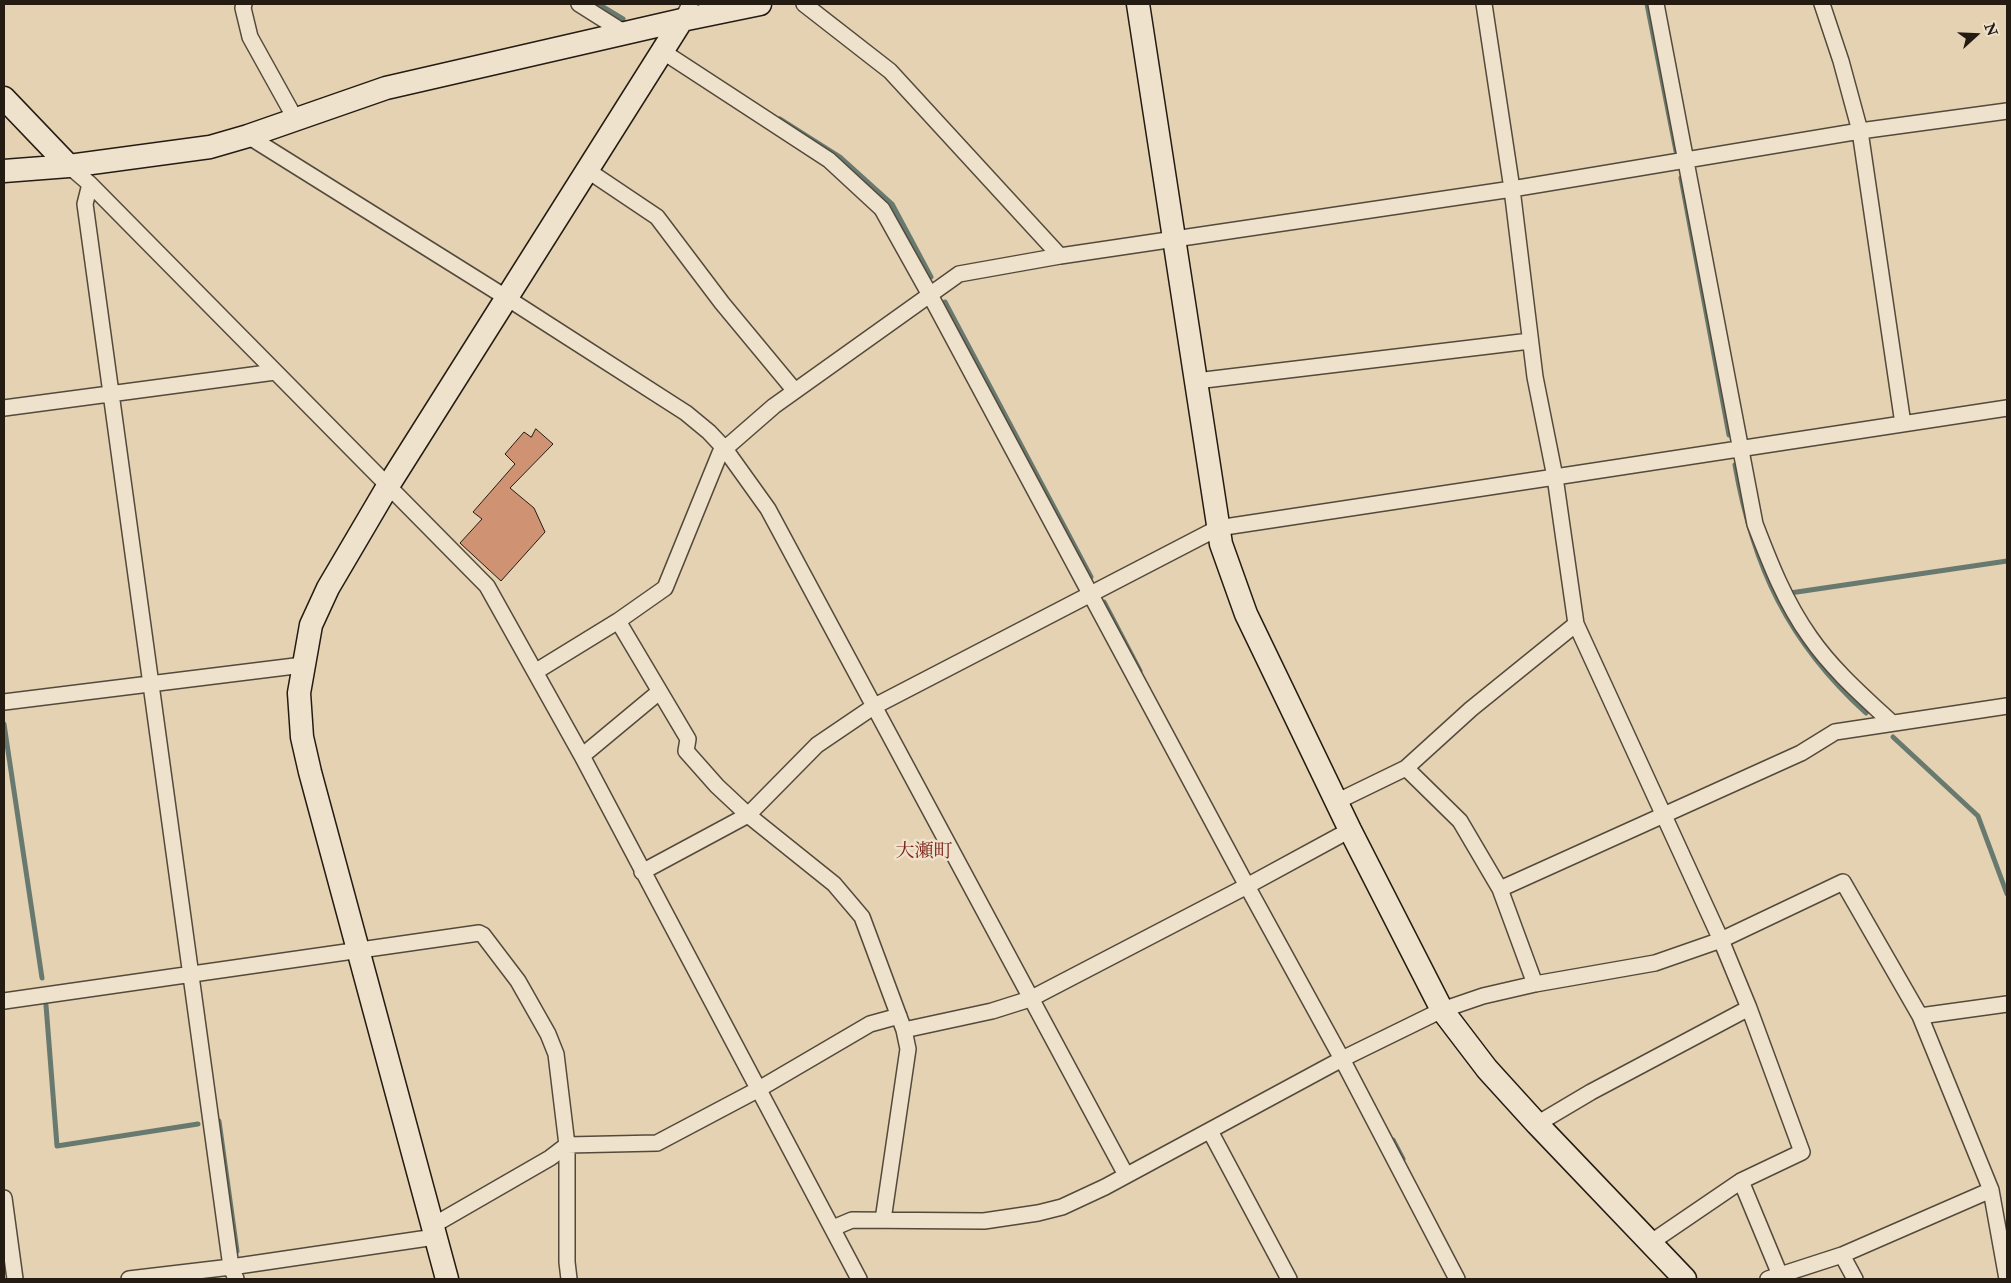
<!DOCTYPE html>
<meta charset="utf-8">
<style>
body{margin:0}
#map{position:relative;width:2011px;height:1283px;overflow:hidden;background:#e5d2b2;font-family:"IM FELL Double Pica",serif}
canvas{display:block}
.frame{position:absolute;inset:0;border:5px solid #241c13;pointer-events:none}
.north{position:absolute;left:1951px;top:10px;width:50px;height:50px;-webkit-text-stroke:4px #eee2cd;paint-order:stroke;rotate:70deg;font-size:14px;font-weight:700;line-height:20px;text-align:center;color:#241c13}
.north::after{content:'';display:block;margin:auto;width:18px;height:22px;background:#241c13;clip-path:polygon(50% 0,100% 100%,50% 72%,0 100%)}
</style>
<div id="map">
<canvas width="2011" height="1283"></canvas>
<div class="frame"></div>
<div class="north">N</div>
</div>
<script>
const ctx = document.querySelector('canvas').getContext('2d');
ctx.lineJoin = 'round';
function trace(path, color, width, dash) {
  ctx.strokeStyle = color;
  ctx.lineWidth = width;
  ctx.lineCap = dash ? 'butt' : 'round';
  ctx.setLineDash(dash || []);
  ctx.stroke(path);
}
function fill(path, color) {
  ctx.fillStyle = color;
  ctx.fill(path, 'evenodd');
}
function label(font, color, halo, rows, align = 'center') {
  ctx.font = font + ' "IM FELL Double Pica","Noto Serif JP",serif';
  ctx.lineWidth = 5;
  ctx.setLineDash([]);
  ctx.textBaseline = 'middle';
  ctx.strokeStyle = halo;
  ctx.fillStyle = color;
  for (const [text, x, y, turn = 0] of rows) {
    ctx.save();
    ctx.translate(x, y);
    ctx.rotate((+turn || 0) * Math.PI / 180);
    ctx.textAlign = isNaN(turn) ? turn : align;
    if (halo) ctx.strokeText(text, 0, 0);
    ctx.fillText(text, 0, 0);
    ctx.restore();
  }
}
trace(new Path2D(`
 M598 4 623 19
 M1647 4 1676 151
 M780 119 840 157 892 204 931 277
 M1681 178 1729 435
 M945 302 1091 577
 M1735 465C1753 567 1788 642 1866 713
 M1790 593 2007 561
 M1104 602 1140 671
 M4 724 42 978
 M1893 737 1978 816 2007 894
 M46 1005 57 1146 198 1124
 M219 1121 237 1251
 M1393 1140 1403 1159`), '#687a6f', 5);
const building = new Path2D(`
 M536 429 553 444 510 488 534 508 545 532 501 581 460 543 482 519 473 512 515 464 505 454 524 432 531 437Z`);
fill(building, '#cf9273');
trace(building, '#241c13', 1);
const street = new Path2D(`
 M244 4 243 8 250 37 296 120
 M579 4 625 33
 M804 4 890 71 1060 256
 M1656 4 1755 524C1770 563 1785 602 1810 637 1832 669 1863 696 1892 723
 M682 20 690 4
 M662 51 829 160 882 209 930 295 1247 886 1342 1059 1457 1279
 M248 136 507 298 686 413 709 432 725 449 768 509 1126 1175
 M69 166 90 184 487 586 582 756 859 1279
 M587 170 657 217 722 303 795 391
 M90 184 85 204 231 1267 236 1279
 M1196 381 1530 341
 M4 408 275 372
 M2007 408 1555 477 1576 624 1721 940 1843 882 1920 1016 1991 1190 2007 1279
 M1903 424 1860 131 2007 111
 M618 621 688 739 686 751 717 786 748 815 834 884 862 917 904 1030 908 1049 883 1220
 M535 672 618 621 665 588 720 453 774 406 959 274 1060 256 1512 189 1860 131 1841 61 1822 4
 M4 702 303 665
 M582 756 659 692
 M1406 768 1460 821 1500 889 1535 984
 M1336 802 1406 768 1471 709 1576 624
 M642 872 748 815 817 745 873 707 1218 528 1555 477 1535 377 1512 189 1484 4
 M1500 889 1801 753 1835 732 2007 706
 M4 1001 479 933 483 935 518 981 548 1034 556 1054 567 1145V1262L569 1279
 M1920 1016 2007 1004
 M904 1030 992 1011 1030 999 1247 886 1350 830
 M1537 1124 1591 1092 1749 1008
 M1210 1131 1289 1279
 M1741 1181 1780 1275
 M4 1198 15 1279
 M432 1226 550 1158 567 1145 657 1143 759 1089 870 1024 899 1016
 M833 1228 852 1220 984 1221 1038 1213 1062 1207 1105 1187 1342 1059 1442 1010 1483 996 1535 984 1655 963 1721 940 1749 1008 1802 1152 1741 1181 1650 1243
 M129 1279 231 1267 435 1237
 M1768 1279 1842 1255
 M1855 1279 1842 1255 1991 1190`);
const secondary = new Path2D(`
 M1138 4 1221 544 1246 614 1350 830 1442 1010 1487 1069 1537 1124 1685 1279
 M4 98 69 166
 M4 171 69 166 210 147 248 136 386 88 682 20 760 4
 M447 1279 310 772 302 737 299 693 311 625 328 588 388 486 682 20`);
trace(street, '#544a3b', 18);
trace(secondary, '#241c13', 25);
trace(street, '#eee2cd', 15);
trace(secondary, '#eee2cd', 22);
label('19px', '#7a1f14', '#eee2cd', [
 ["大瀬町",924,853]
]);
</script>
